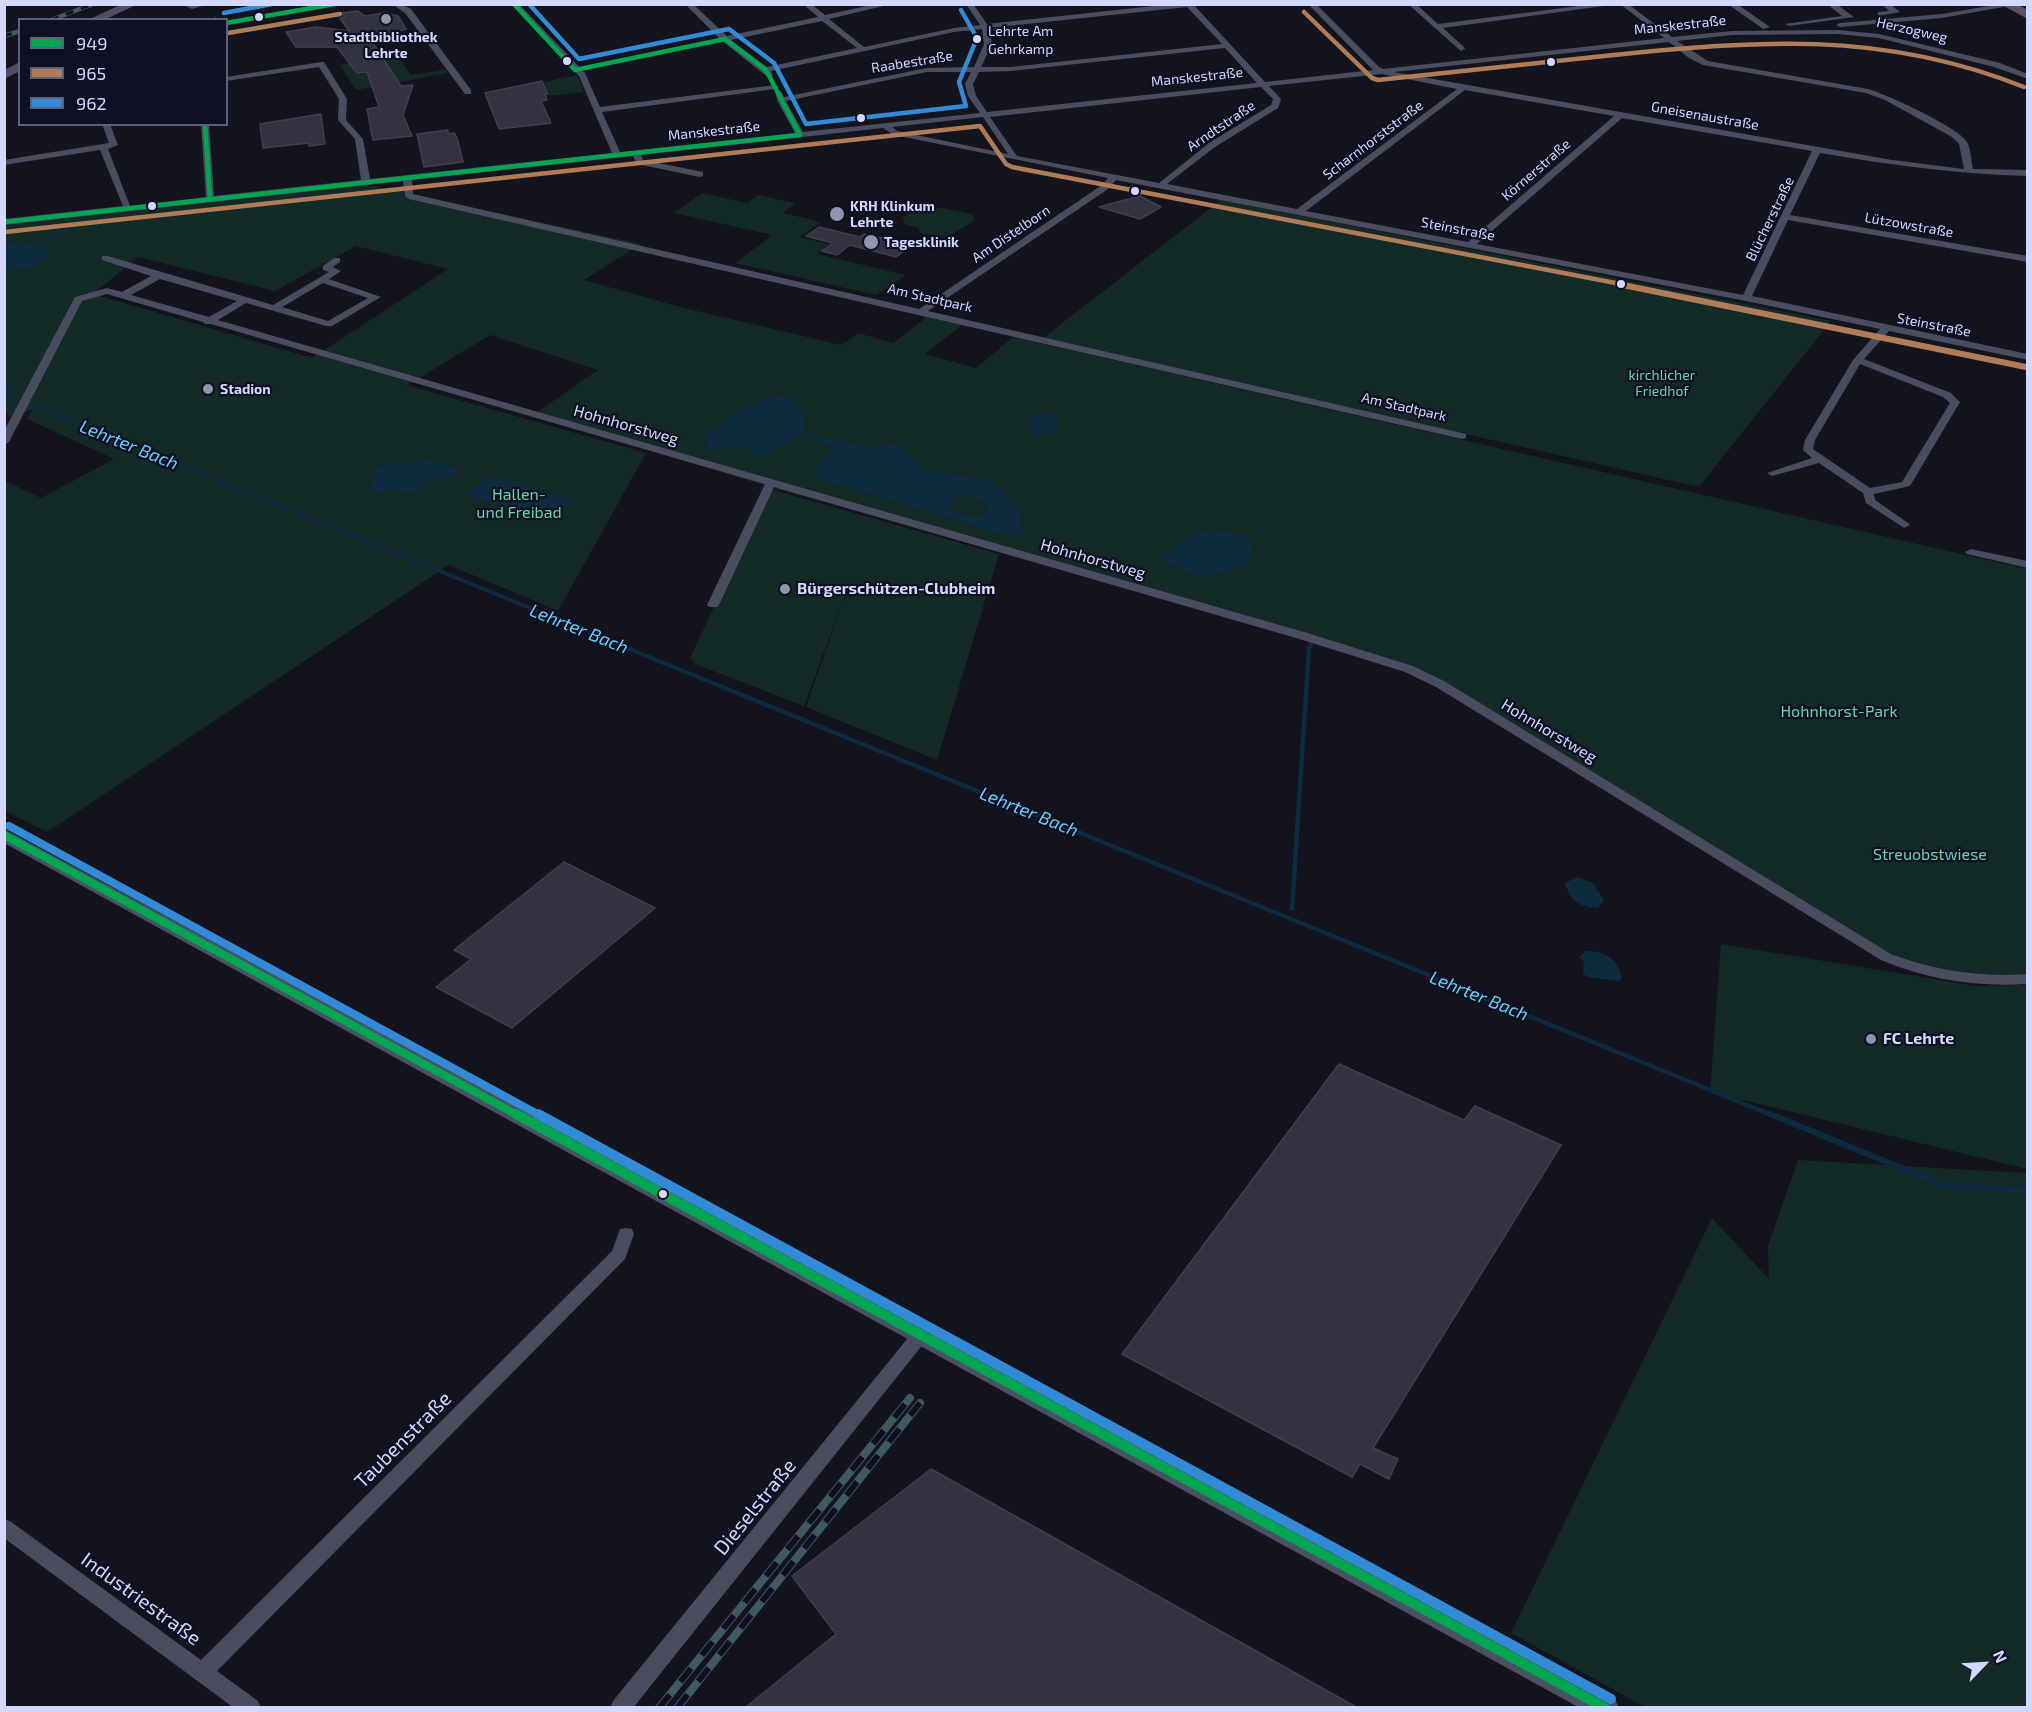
<!DOCTYPE html>
<meta charset="utf-8">
<style>
body{margin:0}
#map{position:relative;width:2032px;height:1712px;overflow:hidden;background:#14141e;font-family:"Exo 2",sans-serif}
canvas{display:block}
.frame{position:absolute;inset:0;border:6px solid #d4d8fd;pointer-events:none}
.legend{position:absolute;left:18px;top:18px;width:210px;height:108px;box-sizing:border-box;background:#0f1023;border:2px solid #5e607a;margin:0;padding:8px 10px;list-style:none;font-size:18px;color:#d4d8fd}
.legend li{display:flex;align-items:center;gap:12px;height:30px}
.legend b{width:30px;border:2px solid #5e607a}
.north{position:absolute;left:1954px;top:1634px;width:60px;height:60px;-webkit-text-stroke:4px #0f1023;paint-order:stroke;rotate:65deg;font-size:16px;font-weight:700;line-height:24px;text-align:center;color:#d4d8fd}
.north::after{content:'';display:block;margin:auto;width:21px;height:27px;background:#d4d8fd;clip-path:polygon(50% 0,100% 100%,50% 72%,0 100%)}
</style>
<div id="map">
<canvas width="2032" height="1712"></canvas>
<div class="frame"></div>
<ul class="legend">
<li><b style="height:8px;background:#00a651"></b>949</li>
<li><b style="height:8px;background:#b07c57"></b>965</li>
<li><b style="height:8px;background:#338bd7"></b>962</li>
</ul>
<div class="north">N</div>
</div>
<script>
const ctx = document.querySelector('canvas').getContext('2d');
ctx.lineJoin = 'round';
function fill(path, color) {
  ctx.fillStyle = color;
  ctx.fill(path, 'evenodd');
}
function trace(path, color, width, dash) {
  ctx.strokeStyle = color;
  ctx.lineWidth = width;
  ctx.lineCap = dash ? 'butt' : 'round';
  ctx.setLineDash(dash || []);
  ctx.stroke(path);
}
function label(font, color, halo, rows, align = 'center') {
  ctx.font = font + ' "Exo 2",sans-serif';
  ctx.lineWidth = 4.5;
  ctx.setLineDash([]);
  ctx.textBaseline = 'middle';
  ctx.strokeStyle = halo;
  ctx.fillStyle = color;
  for (const [text, x, y, turn = 0] of rows) {
    ctx.save();
    ctx.translate(x, y);
    ctx.rotate((+turn || 0) * Math.PI / 180);
    ctx.textAlign = isNaN(turn) ? turn : align;
    if (halo) ctx.strokeText(text, 0, 0);
    ctx.fillText(text, 0, 0);
    ctx.restore();
  }
}
fill(new Path2D(`
 M397 56 411 75 445 70 448 73 356 90 340 65 354 63 357 68 353 69 357 74 390 69 379 58Z
 M577 75 584 92 550 96 544 82Z
 M364 184 641 244 584 280 680 307 841 345 858 333 893 343 927 317 962 325 925 354 976 368 1013 337 2027 569V974L1971 975 1922 968 1860 938 1424 671 1309 635 770 487 533 415 598 370 490 335 408 385 392 381 646 453 558 611 449 565 47 832 5 811V481L41 498 114 459 27 419 32 410 10 416 5 412 4 224ZM356 246 448 269 312 358 93 294 138 257 275 291Z
 M702 193 747 203 758 195 795 203 783 213 821 222 800 237 829 244 817 254 906 275 876 295 735 263 772 235 674 213Z
 M1221 200 1831 321 1699 487 1043 338Z
 M926 205 972 214 975 220 948 237 919 233V228L906 225 902 218 914 209Z
 M773 490 999 554 937 760 806 707 847 590 804 706 695 664 690 658 768 492Z
 M1721 944 1976 986 2027 985V1169L1710 1092Z
 M1798 1160 2027 1173V1707H1645L1511 1633 1712 1218 1769 1279 1768 1246Z`), '#132a26');
fill(new Path2D(`
 M18 242 45 246 49 252C43 268 20 271 5 271V244Z
 M786 394C802 406 807 414 802 433L872 448 898 443 923 469 994 482 1022 515 1021 534 1006 535 816 478 819 462 835 446 798 436 770 453 753 457 749 447 707 450 705 435 754 403ZM970 495 985 503 989 512C974 519 963 519 950 509L954 498Z
 M1041 412 1053 415 1058 424 1057 432 1035 435 1030 428 1031 416Z
 M421 458 460 470 452 478H435L422 485V492C412 493 406 491 396 491 386 490 381 494 371 490V484L376 479 372 475 374 468 397 462 413 465Z
 M489 476 572 500 546 519 464 495Z
 M1209 530 1244 534 1254 546 1248 562 1222 573 1193 576 1159 557C1177 548 1191 536 1209 530Z
 M1577 877 1593 883 1604 900 1598 908C1579 906 1571 903 1565 883Z
 M1586 951C1606 951 1617 959 1622 978L1618 981 1587 977 1583 973 1584 962 1579 957Z`), '#0f2b40');
trace(new Path2D(`
 M40 243 74 227`), '#0f2b40', 3);
trace(new Path2D(`
 M4 384 12 396
 M37 407 631 649
 M1309 649 1311 644`), '#0f2b40', 4);
trace(new Path2D(`
 M627 648 1774 1116
 M1292 909 1309 648`), '#0f2b40', 4.5);
trace(new Path2D(`
 M1770 1114 1948 1187 2028 1190`), '#0f2b40', 6);
const building = new Path2D(`
 M358 11 365 16 384 13 398 16 406 29 371 40 401 86 413 85 403 115 412 136 373 140 367 109 379 107 367 72 357 73 337 47H296L286 32 316 27 349 31 340 18 345 17 342 13Z
 M542 81 548 94H545L547 100 541 101 551 123 499 129 485 93Z
 M321 114 325 144 309 146V143L263 148 260 124Z
 M448 130V134L454 133 457 138 463 162 424 167 417 134Z
 M1140 196 1161 207 1140 219 1099 207Z
 M819 227 860 237 864 234 911 245 896 257 850 245 837 255 822 251 833 243 806 236Z
 M564 862 655 908 512 1028 436 987 471 959 454 950Z
 M1339 1064 1464 1120 1475 1106 1561 1145 1373 1448 1398 1459 1389 1479 1360 1464 1352 1477 1122 1354Z
 M931 1469 1356 1707H746L836 1634 792 1576Z`);
fill(building, '#323241');
trace(building, '#3f3f52', 1.5);
fill(new Path2D(`
 M182 4H209L192 9Z
 M322 4H341L226 25V21Z
 M392 4H401L411 9 471 90V94H465L405 13Z
 M511 4H519L585 73 600 107 775 85 779 87 775 89 602 112 620 152 795 133 777 100 775 91H781L784 97 927 68 974 67 984 44 982 29 954 32 771 71 773 76 769 78 722 41 685 4H693L727 36 818 17 803 4H811L825 15 876 4H892L829 19 864 47 954 28 980 25 966 4H973L987 24 1172 4H1193L1265 82 1373 70 1308 4H1316L1379 67 1383 69 1664 38 1620 4H1628L1672 37 1732 31 1838 30 1879 34 2000 63 2028 74V79L1994 67 1879 38 1838 34 1732 35 1677 41 1708 61 1868 89C1886 94 1958 127 1967 142 1971 149 1971 161 1973 169L2028 170V176C1956 174 1891 165 1820 153L1790 215 2028 256V262L1788 220 1752 296 2028 354V360L1889 331 1864 359 1951 393 1960 402 1910 486 1874 494 1875 500 1908 523 1910 525 1904 528 1866 503 1863 493 1819 463 1772 476 1767 473 1812 458 1803 450 1805 440 1853 360 1880 329 1746 301 1116 180 1108 189 928 311 1462 433 1466 434V438L1462 439 409 199 405 196 403 181 4 225V219L123 206 100 150 4 165V160L109 143 102 124H110L118 145 108 149 130 206 206 197 201 124H209L214 196 361 180 355 139 338 120 339 99 319 67 226 81V77L321 62H324L347 99 346 120 363 139 370 179 612 153 579 76ZM1187 7 1222 44 1011 67H981L992 44 989 28ZM822 21 857 48 767 67 731 40ZM1669 42 1689 58 1703 65 1866 93 1885 100 1952 137 1959 144 1964 169 1892 160 1394 72ZM1225 48 1257 83 987 112 976 96 973 84 979 72 1011 71ZM927 72H971L965 84 968 96 980 113 803 132 786 101ZM1382 74 1457 89 1297 209 1167 184 1215 147 1278 108 1281 99 1269 86ZM1261 87 1273 99 1271 105 1209 143 1159 183 1017 156 990 117ZM1465 90 1614 116 1468 242 1306 211ZM983 117 1008 154 897 131 892 127ZM1622 118 1812 151 1743 295 1477 244ZM883 128 894 135 1108 178 1102 185 919 309 413 194 412 180 633 156 637 164 700 177 703 176V172L643 160 641 155ZM1860 364 1943 397 1950 403 1902 482 1870 488 1813 449 1815 440Z
 M1408 4H1416L1438 24 1594 4H1618L1443 28 1464 47 1465 49 1461 51Z
 M1728 4H1737L1770 27 1763 29Z
 M1827 4H1836L1854 17 1789 26 1785 24 1842 16Z
 M1882 4H1890L1900 12 1878 16V12L1889 11Z
 M2000 4H2020L1942 18 1840 27 1836 25 1840 23 1942 14Z
 M215 17 219 20H212Z
 M102 256H108L273 305 329 272 323 270V266L334 258H340V262L333 267 341 271 329 279 381 297 332 326H326L246 303 218 320 1304 632 1413 666 1444 681 1891 954C1936 971 1979 977 2028 974V984C1975 987 1929 980 1881 960L1436 687 1405 672 1296 638 774 487 719 605 717 607H709L707 605 765 484 211 324H205L203 322 107 294 82 301 9 442 4 445V431L75 297 107 288 122 292 151 276 102 260ZM160 279 237 301 209 317 131 295ZM323 283 368 298 328 321 282 307Z
 M1971 549 2028 561V568L1967 554 1965 552Z
 M626 1228 632 1229 634 1234 625 1259 217 1671 258 1701 261 1708H234L4 1538V1519L10 1521 201 1660 612 1251 620 1229Z
 M922 1326 928 1328 930 1333 928 1338 633 1708H610L613 1701 916 1328Z`), '#4a4d5f');
fill(new Path2D(`
 M4 829 1615 1699 1619 1708H1580L4 843Z`), '#4c5065');
fill(new Path2D(`
 M122 4H138L104 20H88Z
 M20 62V71L4 79V70Z`), '#504d65');
fill(new Path2D(`
 M2000 4H2017L2028 10V19Z`), '#5f5066');
const railFar1 = new Path2D(`
 M51 20 93 4
 M4 36 20 31`);
const rail = new Path2D(`
 M659 1708 910 1398
 M677 1708 920 1403`);
trace(railFar1, '#405962', 4.5);
trace(rail, '#405962', 8);
trace(railFar1, '#0f1023', 3, [8]);
trace(rail, '#0f1023', 6, [17]);
trace(new Path2D(`
 M226 23 335 4
 M205 124 210 199
 M4 222 800 135 766 70 725 39 575 70 514 4`), '#00a651', 4.5);
trace(new Path2D(`
 M4 835 519 1116`), '#00a651', 8);
trace(new Path2D(`
 M516 1114 1605 1708`), '#00a651', 10);
trace(new Path2D(`
 M1304 12 1372 78 1378 80C1453 72 1529 64 1604 56 1755 41 1878 29 2024 87
 M228 33 340 14
 M5 232 980 126 1006 164 1012 167 1626 285`), '#b07c57', 4.5);
trace(new Path2D(`
 M1618 284 2026 367`), '#b07c57', 6);
trace(new Path2D(`
 M529 4 579 59 729 29 774 63 806 124 966 106 959 82 977 38 961 10
 M224 13 272 4`), '#338bd7', 4.5);
trace(new Path2D(`
 M9 826 541 1116`), '#338bd7', 8);
trace(new Path2D(`
 M538 1114 1611 1699`), '#338bd7', 10);
for (const [x, y, r, color] of [
 [259,17,5,"#d4d8fd"],
 [386,19,6,"#9193af"],
 [977,39,5,"#d4d8fd"],
 [567,61,5,"#d4d8fd"],
 [1551,62,5,"#d4d8fd"],
 [861,118,5,"#d4d8fd"],
 [1135,191,5,"#d4d8fd"],
 [152,206,5,"#d4d8fd"],
 [837,214,8,"#9193af"],
 [871,242,8,"#9193af"],
 [1621,284,5,"#d4d8fd"],
 [208,389,6,"#9193af"],
 [785,589,6,"#9193af"],
 [1871,1039,6,"#9193af"],
 [663,1194,5,"#d4d8fd"]
]) {
  const dot = new Path2D();
  dot.arc(x, y, r, 0, 2 * Math.PI);
  ctx.fillStyle = color;
  ctx.fill(dot);
  trace(dot, '#0f1023', 2);
}
label('14px', '#d4d8fd', '#0f1023', [
 ["Manskestraße",1680,25,-6],
 ["Herzogweg",1912,30,13],
 ["Raabestraße",912,62,-9],
 ["Manskestraße",1197,77,-6],
 ["Gneisenaustraße",1705,116,10],
 ["Arndtstraße",1221,126,-34],
 ["Manskestraße",714,131,-6],
 ["Scharnhorststraße",1373,140,-37],
 ["Körnerstraße",1536,170,-41],
 ["Blücherstraße",1770,219,-64],
 ["Lützowstraße",1909,225,10],
 ["Steinstraße",1458,229,11],
 ["Am Distelborn",1011,234,-34],
 ["Am Stadtpark",930,298,13],
 ["Steinstraße",1934,325,11],
 ["Am Stadtpark",1404,407,13]
]);
label('14px', '#d4d8fd', '#0f1023', [
 ["Lehrte Am",988,31],
 ["Gehrkamp",988,49]
], 'left');
label('bold 14px', '#d4d8fd', '#0f1023', [
 ["Stadtbibliothek",386,37,"center"],
 ["Lehrte",386,53,"center"],
 ["KRH Klinkum",850,206],
 ["Lehrte",850,222],
 ["Tagesklinik",884,242],
 ["Stadion",220,389]
], 'left');
label('14px', '#64d9a3', '#0f1023', [
 ["kirchlicher",1662,375],
 ["Friedhof",1662,391]
]);
label('16px', '#d4d8fd', '#0f1023', [
 ["Hohnhorstweg",626,425,16],
 ["Hohnhorstweg",1093,559,16],
 ["Hohnhorstweg",1549,731,31]
]);
label('16px', '#64d9a3', '#0f1023', [
 ["Hallen-",519,495],
 ["und Freibad",519,513],
 ["Hohnhorst-Park",1839,712],
 ["Streuobstwiese",1930,855]
]);
label('bold 16px', '#d4d8fd', '#0f1023', [
 ["Bürgerschützen-Clubheim",797,589],
 ["FC Lehrte",1883,1039]
], 'left');
label('italic 18px', '#68d2f7', '#0f1023', [
 ["Lehrter Bach",129,445,22],
 ["Lehrter Bach",579,629,22],
 ["Lehrter Bach",1029,812,22],
 ["Lehrter Bach",1479,996,22]
]);
label('20px', '#d4d8fd', '#0f1023', [
 ["Taubenstraße",403,1440,-45],
 ["Dieselstraße",755,1507,-51],
 ["Industriestraße",141,1599,36]
]);
</script>
